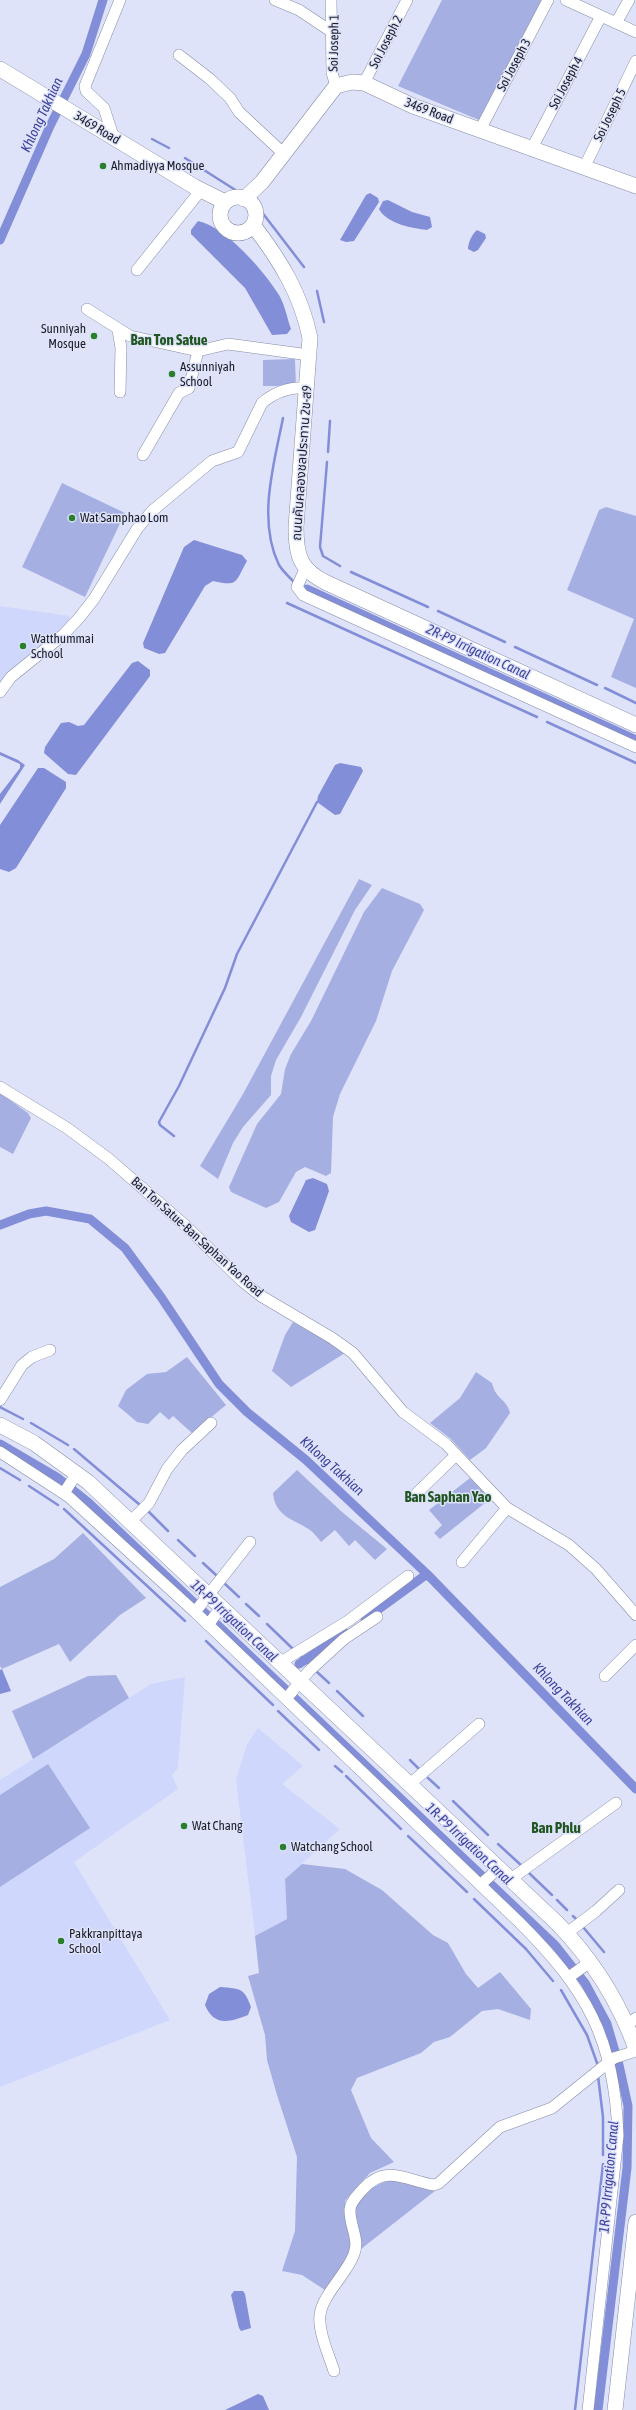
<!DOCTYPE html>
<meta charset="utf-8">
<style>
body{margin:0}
canvas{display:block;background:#dee3fa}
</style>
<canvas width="636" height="2410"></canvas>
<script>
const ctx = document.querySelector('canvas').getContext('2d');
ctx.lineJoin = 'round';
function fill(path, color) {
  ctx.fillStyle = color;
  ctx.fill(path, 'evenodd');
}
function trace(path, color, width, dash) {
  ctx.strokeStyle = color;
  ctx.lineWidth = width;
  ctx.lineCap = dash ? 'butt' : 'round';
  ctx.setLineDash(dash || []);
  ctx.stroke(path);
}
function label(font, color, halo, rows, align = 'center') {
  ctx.font = font + ' "Asap Condensed","Noto Sans Thai",sans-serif';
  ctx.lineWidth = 3;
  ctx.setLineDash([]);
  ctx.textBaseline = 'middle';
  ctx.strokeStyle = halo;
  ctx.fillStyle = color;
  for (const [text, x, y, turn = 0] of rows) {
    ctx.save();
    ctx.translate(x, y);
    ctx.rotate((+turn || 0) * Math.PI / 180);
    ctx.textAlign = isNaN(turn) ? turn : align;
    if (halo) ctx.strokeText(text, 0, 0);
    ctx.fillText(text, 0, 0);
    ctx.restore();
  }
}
fill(new Path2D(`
 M0 606 70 616 67 627 0 694Z
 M185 1677 178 1768 172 1775 178 1789 74 1862 170 2020 0 2087V1780L151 1684Z
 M258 1728 303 1766 282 1784 340 1829 285 1879 287 1919 255 1936 236 1780 247 1744Z`), '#d0d7fc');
fill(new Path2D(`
 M442 0H542L479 120 398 86Z
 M295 359 296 386H263V360Z
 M62 483 125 513 85 597 22 567Z
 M606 507 636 516V688L611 677 634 619 567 590 599 510Z
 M359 879 372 885 355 910 301 1017 276 1060 271 1076V1095L243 1127 233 1143 218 1179 200 1166 243 1094Z
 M382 888 420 904 424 910 392 971 376 1021 340 1094 333 1117 331 1173 326 1176 305 1167 296 1172 279 1202 266 1208 231 1192 229 1187 257 1124 281 1094 285 1069 291 1054 311 1021 364 912Z
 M0 1093 28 1113 31 1118 13 1154 0 1147Z
 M293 1322 332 1344 345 1353 291 1387 272 1371 285 1335Z
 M187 1357 226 1405 192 1433 173 1416 169 1420 160 1412 148 1424 137 1422 118 1406 126 1390 147 1374 166 1372Z
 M476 1372 492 1383C496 1400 507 1399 510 1413L486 1448 470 1460 451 1439 430 1423 460 1398Z
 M297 1470 342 1512 387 1549 375 1560 355 1540 349 1546 335 1530 321 1542C318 1538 314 1533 310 1530 294 1519 275 1517 273 1493Z
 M470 1478 490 1499 440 1539 434 1533 442 1525 429 1510Z
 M83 1533 146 1598 120 1615 70 1662 59 1644 2 1669 0 1666V1587L54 1559Z
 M116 1675 129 1698 33 1759 12 1711 88 1676Z
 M48 1764 90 1828 0 1887V1795Z
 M302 1864 345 1869 382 1890 433 1935 448 1943 466 1974 478 1988 500 1972 531 2009 530 2020 498 2009 482 2011 450 2037 434 2042 421 2053 357 2078 351 2090 371 2138 394 2162 370 2173 345 2201 353 2245 349 2260 328 2292 302 2275 282 2271 295 2231 297 2157 277 2095 267 2060 265 2035 248 1976 259 1973 255 1936 287 1919 285 1879Z
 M397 2179 435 2191 361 2249C359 2237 354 2223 354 2211 355 2193 382 2181 397 2179Z`), '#a6afe2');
fill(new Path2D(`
 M370 193 378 198 379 202 354 241 346 242 340 240 366 195Z
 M388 200 412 212 430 217 432 227 427 230C412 228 387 224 379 209L383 201Z
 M198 221C225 226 265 272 279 295 285 305 287 318 291 329L287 334 272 335 245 288 191 234V230Z
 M477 230 485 234 486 238 478 250 474 252 468 249C468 243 472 234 477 230Z
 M194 540 242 555 247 561C235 582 239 587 213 581L205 586 165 653 159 654 144 648 143 643 184 547Z
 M138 661 150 670V676L76 775 68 774 44 753 45 747 61 723 69 722 78 726 84 725 132 663Z
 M0 752 18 760 25 765 0 804V794L20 768V764L0 755Z
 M340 763 361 767 363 771 340 814 335 815 317 802 318 796 335 765Z
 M38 768H44L66 782V788L16 868 9 872 0 869V825Z
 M313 1178 327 1184 329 1191 315 1230 309 1232 291 1222 289 1216 306 1180Z
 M2 1669 11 1691 0 1694V1670Z
 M220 1987C240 1989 244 1987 251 2007L248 2015C230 2022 214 2027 205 2005L209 1994Z
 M234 2291H243L245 2294 251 2328 241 2331 239 2328 231 2295Z
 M258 2394 263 2396 269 2410H225Z`), '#838ed8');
trace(new Path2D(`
 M152 139 169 148
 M185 158 237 191
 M261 211 304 267
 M317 291 324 322
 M283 418C274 464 257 520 279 565 282 570 288 576 293 581
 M328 452 330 421
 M327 462 320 547 323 556 340 566
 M351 572 428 607
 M287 603 537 717
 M438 611 505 642
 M515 647 597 685
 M605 688 636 703
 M547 722 636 763
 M174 1136 160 1125 159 1122 179 1086 225 988 237 954 317 802
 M0 1407 23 1419
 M31 1423 68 1445
 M74 1449 140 1505
 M0 1468 20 1480
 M29 1486 58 1505
 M64 1509 185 1621
 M149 1512 168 1531
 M178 1540 195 1556
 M203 1563 216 1575
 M224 1583 239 1597
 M246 1604 259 1616
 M267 1624 293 1649
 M206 1641 273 1705
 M301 1657 309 1664
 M317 1672 329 1683
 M337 1691 363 1716
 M278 1711 319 1750
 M410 1760 421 1771
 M335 1766 342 1772
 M346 1776 401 1829
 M428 1778 439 1788
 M453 1801 488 1835
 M408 1836 467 1892
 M498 1844 522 1866
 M529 1873 552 1895
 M474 1899 526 1949 553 1981
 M557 1900 567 1910
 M573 1916 578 1921
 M583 1927 604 1952
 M561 1990 587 2035 597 2063
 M598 2076 603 2117V2155
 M575 2410 603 2164`), '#838ed8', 2.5);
trace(new Path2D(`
 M0 240 50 126 86 54 103 0
 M307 589 636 740
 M0 1225 29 1214 46 1211 90 1219 125 1248 161 1297 219 1384 247 1412 306 1460 427 1574 636 1789
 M0 1444 58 1478 89 1503 555 1945 585 1983 607 2024 619 2065 628 2106 627 2168 598 2410
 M365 1619 427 1574
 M299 1664 345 1633`), '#838ed8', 9);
const street = new Path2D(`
 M275 0 299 10 332 32
 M331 0 332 73 336 86
 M566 0 636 32
 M616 23 629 0
 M179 55 210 79 230 98 239 112 284 154
 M364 83 407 0
 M480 130 548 0
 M114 139 104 108 86 91 85 86 120 0
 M531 150 601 16
 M584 168 636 61
 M137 270 201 190
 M87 309 130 336 198 351 228 344 309 355
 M118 330 121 348 120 392
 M143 455 179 393 189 388 198 351
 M305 569 297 587 303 595 636 747
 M0 692 11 677 63 635 79 618 94 599 137 529 152 511 212 461 238 452 262 403C275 392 291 387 307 388
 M0 1087 67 1128 109 1159 187 1227 242 1281 261 1296 332 1338 353 1353 403 1412 446 1444 507 1508 569 1545 596 1569 636 1615
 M0 1400 22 1365 32 1357 50 1350
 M0 1452 69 1497 195 1612 519 1922C586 1989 615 2038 618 2136L588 2410
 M64 1493 77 1473
 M417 1493 456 1455
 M131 1521 149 1503 167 1469 182 1450 211 1423
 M462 1562 507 1508
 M195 1612 250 1542
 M208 1625 222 1606
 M281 1662 348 1621 408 1576
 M605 1676 636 1645
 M286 1699 309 1671 344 1639 377 1617
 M410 1784 479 1724
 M511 1879 616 1803
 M480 1885 499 1868
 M567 1933 596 1911 619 1890
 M569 1977 590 1962
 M627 2025 636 2018
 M334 2371C329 2355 318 2332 320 2315 322 2295 347 2274 354 2254 360 2239 349 2225 350 2209 351 2201 358 2195 363 2189 387 2163 407 2181 434 2185L439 2183 500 2127 552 2108 614 2058 636 2051`);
const secondary = new Path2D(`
 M0 69 195 187 225 202
 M220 215a18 18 0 1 1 36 0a18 18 0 1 1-36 0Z
 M244 199 262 182 336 86 352 82 364 83 413 106 636 186
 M253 225C280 260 301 294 310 338L296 527C296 556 300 570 327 583L636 725
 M0 1425 34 1443 88 1482 557 1923C593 1960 619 2001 636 2049
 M615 2410 636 2222`);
trace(street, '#868ca7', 12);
trace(secondary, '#868ca7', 16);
trace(street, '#fff', 11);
trace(secondary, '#fff', 15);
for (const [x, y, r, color] of [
 [103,166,4,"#2a7f2d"],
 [94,336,4,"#2a7f2d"],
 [172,374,4,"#2a7f2d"],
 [72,518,4,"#2a7f2d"],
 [23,646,4,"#2a7f2d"],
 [184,1826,4,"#2a7f2d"],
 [283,1847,4,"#2a7f2d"],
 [61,1941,4,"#2a7f2d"]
]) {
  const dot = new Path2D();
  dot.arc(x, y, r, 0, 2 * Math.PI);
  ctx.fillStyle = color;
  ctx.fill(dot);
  trace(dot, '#dee3fa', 1.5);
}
label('13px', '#1b1d27', '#dee3fa', [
 ["Soi Joseph 2",386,42,-63],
 ["Soi Joseph 1",334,43,-89],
 ["Soi Joseph 3",514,65,-62],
 ["Soi Joseph 4",566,83,-62],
 ["3469 Road",429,111,21],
 ["Soi Joseph 5",610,115,-64],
 ["3469 Road",97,128,31],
 ["ถนนคันคลองชลประทาน 2ข-ส9",302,463,-86],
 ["Ban Ton Satue-Ban Saphan Yao Road",197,1237,42]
]);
label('13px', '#1b1d27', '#dee3fa', [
 ["Ahmadiyya Mosque",111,166],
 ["Sunniyah",86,329,"right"],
 ["Mosque",86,344,"right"],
 ["Assunniyah",180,367],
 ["School",180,382],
 ["Wat Samphao Lom",80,518],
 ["Watthummai",31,639],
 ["School",31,654],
 ["Wat Chang",192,1826],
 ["Watchang School",291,1847],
 ["Pakkranpittaya",69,1934],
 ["School",69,1949]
], 'left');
label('italic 14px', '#3e429b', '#dee3fa', [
 ["Khlong Takhian",42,115,-65],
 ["2R-P9 Irrigation Canal",478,652,25],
 ["Khlong Takhian",332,1466,42],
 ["1R-P9 Irrigation Canal",234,1621,43],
 ["Khlong Takhian",563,1694,46],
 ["1R-P9 Irrigation Canal",469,1844,43],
 ["1R-P9 Irrigation Canal",609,2177,-85]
]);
label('bold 15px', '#215622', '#dee3fa', [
 ["Ban Ton Satue",169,340],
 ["Ban Saphan Yao",448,1497],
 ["Ban Phlu",556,1828]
]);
</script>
